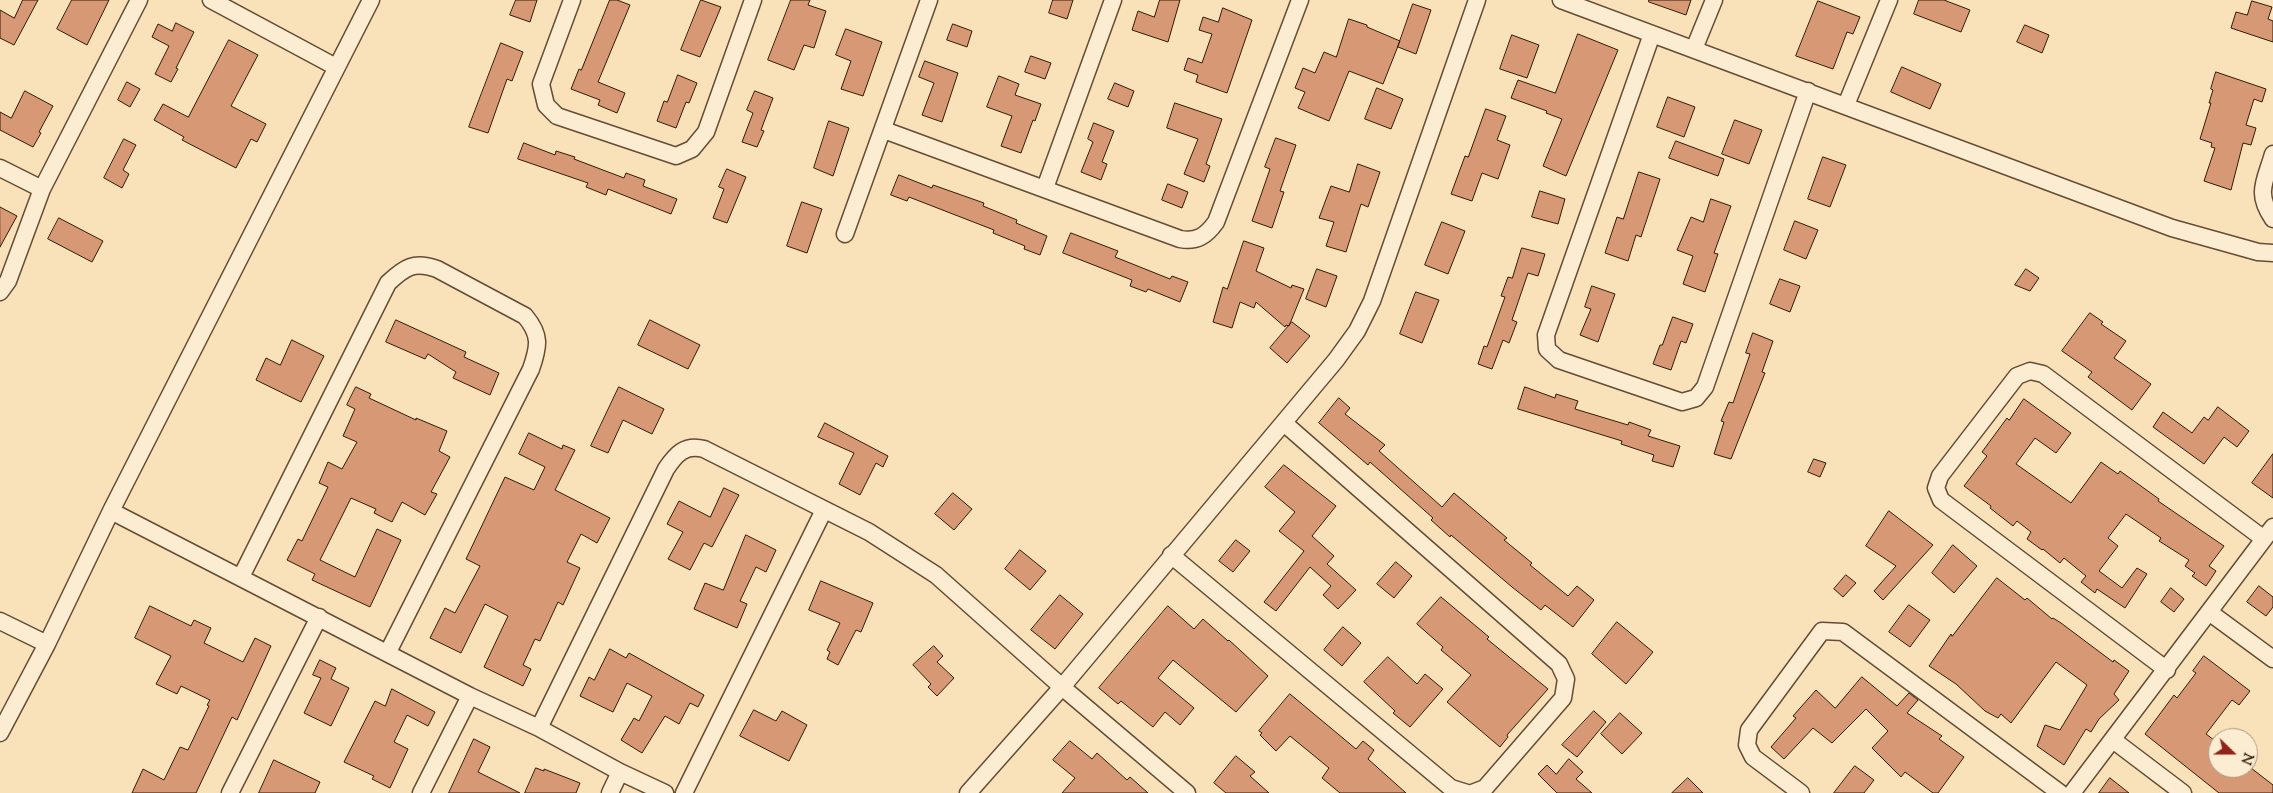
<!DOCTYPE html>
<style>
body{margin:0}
#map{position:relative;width:2273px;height:793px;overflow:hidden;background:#f9e1ba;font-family:"Sorts Mill Goudy",serif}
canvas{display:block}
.north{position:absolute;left:2208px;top:728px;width:50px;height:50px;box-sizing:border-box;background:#fbecd2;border:1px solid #ab9880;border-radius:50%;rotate:112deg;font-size:14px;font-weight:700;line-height:20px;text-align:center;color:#341b04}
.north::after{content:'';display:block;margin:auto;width:18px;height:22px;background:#8f2418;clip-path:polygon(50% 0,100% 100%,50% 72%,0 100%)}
</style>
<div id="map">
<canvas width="2273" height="793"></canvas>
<div class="north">N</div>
</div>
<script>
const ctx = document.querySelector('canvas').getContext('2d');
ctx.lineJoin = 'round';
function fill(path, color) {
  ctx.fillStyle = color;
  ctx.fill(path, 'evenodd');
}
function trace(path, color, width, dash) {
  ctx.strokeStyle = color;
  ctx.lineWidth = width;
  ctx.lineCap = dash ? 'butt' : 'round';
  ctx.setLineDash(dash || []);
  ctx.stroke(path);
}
const building = new Path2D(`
 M23 0H38L14 45 0 38V10L14 18Z
 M72 0H109L87 45 57 29Z
 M516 0H537L530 22 510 15Z
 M610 0H617L630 5 598 82 625 93 617 113 598 105 600 100 571 89 579 69 581 70Z
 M701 0 721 7 700 57 681 50Z
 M791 0H810L808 5 826 11 814 48 804 45 794 70 768 60Z
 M1053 0H1073L1067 19 1049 13Z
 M1160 0H1180L1168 42 1132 30 1138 11 1154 17Z
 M1649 0H1691L1686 15 1649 2Z
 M1919 0H1944L1970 10 1961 32 1914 14Z
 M1818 1 1860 17 1853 34 1847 32 1833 69 1796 56Z
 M2252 1 2272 7 2268 19 2273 21V42L2231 28 2236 12 2247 15Z
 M1413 4 1431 10 1416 54 1398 47Z
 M1223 8 1252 20 1227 93 1196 82 1198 75 1184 70 1188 58 1202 63 1212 34 1199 30 1203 17 1218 22Z
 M1349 19 1367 25V27L1400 41 1383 84 1349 71 1329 121 1298 108 1305 92 1295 88 1303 68 1315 73 1324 52 1336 57Z
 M176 23 194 32 176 68 178 69 171 82 155 74 169 46 152 37 158 24 172 31Z
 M953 24 972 31 967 47 947 40Z
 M2025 25 2049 35 2042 53 2017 42Z
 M846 29 882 42 863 96 841 89 851 61 836 55Z
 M1578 34 1618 50 1566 176 1543 166 1562 119 1546 113 1547 111 1511 98 1518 80 1555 93Z
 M1512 35 1539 45 1527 78 1500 69Z
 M229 40 258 55 231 106 266 124 257 142 251 139 236 168 182 140 184 137 154 120 163 104 188 117Z
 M501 43 523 52 512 81 507 79 488 133 469 127Z
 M1031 56 1051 63 1045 79 1025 72Z
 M925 61 958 73 942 122 922 115 934 83 919 77Z
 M1902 67 1941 84 1930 109 1891 92Z
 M2216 72 2266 89 2262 102 2254 99 2246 125 2256 128 2251 145 2243 143 2231 190 2204 181 2215 148 2211 147 2212 143 2200 139 2211 103H2209L2213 90 2211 89Z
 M678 75 697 83 689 103 686 102 676 128 657 121 664 101 667 102Z
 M999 76 1019 84 1015 95 1041 104 1035 121 1033 120 1021 153 1001 146 1012 116 987 107Z
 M127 82 140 89 130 107 118 100Z
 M1115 83 1134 91 1128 107 1108 99Z
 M1377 88 1403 99 1391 129 1365 119Z
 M25 91 53 106 39 132 41 133 33 147 0 130V112L11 118Z
 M755 91 773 98 761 130 764 131 757 147 742 142 753 113 747 110Z
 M1668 97 1695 107 1684 137 1657 127Z
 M1175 103 1222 119 1206 164 1210 166 1204 182 1184 174 1198 139 1167 128Z
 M1486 109 1506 116 1497 140 1510 145 1498 179 1482 173 1472 201 1451 194 1465 156 1468 157Z
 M1735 120 1762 130 1749 164 1722 154Z
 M829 121 849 128 833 176 814 168Z
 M1094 123 1114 131 1102 162 1107 164 1101 180 1081 172 1093 142 1088 139Z
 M1276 138 1296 145 1280 191 1284 192 1272 228 1252 221 1270 169 1265 167Z
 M124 139 136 145 123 170 129 174 122 188 104 178Z
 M1676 141 1724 159 1718 176 1669 158Z
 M524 143 555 155 556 151 575 157 574 159 624 178 626 173 645 180 643 186 677 199 671 214 608 189 606 195 586 187 588 183 518 159Z
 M1823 157 1846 165 1830 207 1808 199Z
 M1358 164 1380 172 1368 207 1361 204 1346 252 1326 246 1334 222 1319 218 1331 186 1349 192Z
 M727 169 746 177 727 223 713 218 724 189 719 187Z
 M1639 172 1660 179 1641 237 1636 235 1628 261 1605 253 1617 217 1623 219Z
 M899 175 932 188 933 185 984 203 983 206 1017 220 1016 223 1047 236 1040 255 1024 249 1025 246 993 233 994 230 909 197 907 201 891 195Z
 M1168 184 1188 192 1182 208 1162 200Z
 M1540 191 1565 199 1558 224 1532 217Z
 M1711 199 1731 206 1714 253 1718 254 1705 292 1683 284 1693 256 1677 250 1691 217 1703 222Z
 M802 202 822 209 807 253 787 246Z
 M0 207 17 216 0 247Z
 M59 218 103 241 92 262 48 239Z
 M1795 221 1818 230 1806 259 1784 250Z
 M1442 222 1465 231 1448 274 1425 265Z
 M1071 233 1118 251 1115 257 1170 279 1172 276 1188 282 1180 302 1148 289 1146 292 1130 286 1132 280 1063 253Z
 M1244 241 1264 248 1256 271 1291 288 1292 285 1304 289 1289 326 1286 325 1285 327 1256 302 1254 308 1240 302 1232 328 1213 322 1223 287 1227 289Z
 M1522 248 1545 254 1538 276 1528 273 1512 320 1517 322 1509 343 1503 340 1492 369 1478 364 1484 346 1487 347 1505 297 1501 296 1508 277 1512 278Z
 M1317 269 1337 276 1326 307 1306 299Z
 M2026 269 2039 278 2030 291 2015 285Z
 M1780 279 1800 286 1790 312 1770 304Z
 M1592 286 1615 294 1598 342 1580 335 1591 309 1585 307Z
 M1416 292 1439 300 1422 343 1400 334Z
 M2090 313 2103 322 2101 324 2126 341 2114 358 2151 384 2132 410 2088 377 2092 372 2062 351Z
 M1673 317 1693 324 1686 343 1681 341 1671 370 1653 364 1660 345H1662Z
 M396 320 466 352 464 357 499 373 490 395 453 378 456 372 428 354 425 359 386 342Z
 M650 320 700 345 688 369 638 345Z
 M1292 322 1310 336 1287 363 1270 348Z
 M1753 333 1773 341 1762 372 1765 373 1731 459 1714 454 1724 422 1721 421 1729 402 1733 403 1750 354 1746 353Z
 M292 340 324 356 301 402 256 380 266 358 280 365Z
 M356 387 371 394 369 398 416 420V418L447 431 439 451 450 457 431 492 437 494 425 515 402 502 392 522 374 513 376 509 351 498 320 560 355 577 377 529 401 540 370 607 312 580 315 574 287 560 298 539 302 541 328 487 319 483 328 462 342 469 357 442 343 436 355 409 347 405Z
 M619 387 664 409 652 434 623 420 608 453 591 446Z
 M1525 387 1555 398 1556 394 1578 401 1575 409 1628 425 1629 422 1651 430 1648 436 1680 446 1673 467 1652 461 1654 455 1621 444 1622 441 1518 409Z
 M1339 398 1350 408 1345 414 1385 445 1379 451 1442 507 1454 493 1507 538 1504 540 1532 563 1530 565 1568 596 1577 586 1594 600 1573 627 1545 605 1541 610 1512 587 1451 535 1450 537 1431 520 1433 518 1370 462 1368 465 1319 423Z
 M2024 399 2071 433 2056 453 2035 438 2016 464 2071 503 2101 462 2118 474 2120 471 2159 499 2158 501 2224 546 2209 566 2216 571 2206 586 2192 576 2195 573 2185 566 2189 560 2159 541 2161 538 2126 514 2108 538 2118 546 2099 571 2122 588 2137 568 2147 574 2125 608 2097 589 2095 593 2081 582 2086 576 2064 558 2060 563 2043 549 2042 550 2027 539 2031 532 2017 521 2013 526 1990 508 1991 506 1964 486 1987 456 1982 452 2007 418 2009 420Z
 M2218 407 2249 431 2237 447 2224 437 2204 464 2153 427 2163 412 2192 433 2204 417 2208 420Z
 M825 423 888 456 883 467 876 463 860 495 839 484 854 453 818 437Z
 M529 433 562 449 563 445 575 450 555 490 610 518 597 543 581 534 567 562 580 568 563 605 558 602 540 641 535 639 523 665 531 669 523 686 484 667 508 616 485 604 461 653 430 638 445 608 455 613 480 566 466 559 505 477 534 490 545 467 519 454Z
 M2273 454V498L2252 483Z
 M1814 459 1826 463 1820 477 1808 472Z
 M1284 465 1336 506 1312 536 1334 556 1327 564 1356 590 1338 609 1323 595 1331 586 1310 567 1276 611 1264 602 1304 551 1279 531 1295 512 1265 487Z
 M724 488 739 495 712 547 704 543 690 570 668 559 683 532 667 524 679 501 710 517Z
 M953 493 972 509 954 530 935 514Z
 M1889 511 1933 545 1883 600 1874 591 1896 566 1866 546Z
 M746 535 776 550 766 572 756 567 740 601 747 604 737 628 694 609 705 583 723 590Z
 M1236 540 1250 551 1233 572 1219 561Z
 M1953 545 1977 566 1954 593 1932 573Z
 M1020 550 1046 571 1030 590 1005 569Z
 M1396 562 1412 576 1394 598 1377 584Z
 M1846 575 1856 583 1843 597 1834 589Z
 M1997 578 2025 600 2027 598 2052 619 2053 618 2061 623 2113 662 2114 660 2129 671 2114 694 2119 700 2099 719 2091 732 2086 729 2064 765 2037 746 2045 725 2060 730 2087 685 2056 662 2011 723 2001 714 1998 718 1985 711 1956 684 1929 666 1951 634 1952 636Z
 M821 581 873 603 861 632 856 630 838 665 827 659 830 652 827 650 840 623 809 610Z
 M2259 586 2273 597V607L2266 616 2247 602Z
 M2171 588 2184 599 2174 612 2161 602Z
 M1060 595 1083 614 1055 649 1031 630Z
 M1441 597 1489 637 1487 639 1548 689 1507 735 1508 737 1500 747 1447 702 1471 675 1441 650 1443 647 1417 624Z
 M1909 605 1930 620 1910 647 1889 632Z
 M150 606 191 626 194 620 211 628 204 643 243 662 255 638 271 646 237 720 232 717 196 793H132L143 769 164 780 180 747 188 750 209 706 207 705 210 700 181 686 177 694 156 684 171 656 135 638Z
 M1168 606 1194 629 1203 619 1228 641 1229 640 1268 676 1236 712 1173 660 1158 678 1194 708 1180 725 1165 712 1153 727 1121 701 1118 704 1099 688Z
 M1617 622 1653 652 1626 684 1592 654Z
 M1343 627 1361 643 1342 666 1324 650Z
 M934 646 943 656 937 662 954 678 937 696 928 687 931 684 913 665Z
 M610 649 626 658 629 653 704 695 698 707 690 703 679 724 665 716 642 753 621 740 634 718 639 721 652 696 627 683 613 712 580 696 589 677 594 680Z
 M2204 656 2250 691 2239 705 2232 700 2206 734 2218 743V768H2251L2273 785V793H2219L2145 734 2174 695 2177 698 2196 673 2193 671Z
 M1388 657 1417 684 1425 674 1443 689 1410 727 1393 713 1395 711 1364 682Z
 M320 660 336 668 331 679 349 688 331 726 304 713 321 678 313 675Z
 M1862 677 1897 706 1909 693 1918 700 1907 713 1942 736 1939 739 1964 757 1938 793H1933L1905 772 1901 777 1872 748 1888 731 1866 709 1832 743 1813 728 1784 759 1771 747 1796 718 1793 716 1816 690 1835 708Z
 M392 689 435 712 428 726 407 715 394 742 408 749 390 788 372 779 374 776 344 762 375 701 385 706Z
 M1290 694 1356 749 1363 741 1374 750 1368 759 1406 793H1340L1322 778 1329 768 1290 736 1276 751 1260 735 1262 733 1259 731Z
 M754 710 776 721 782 711 807 725 789 761 740 736Z
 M1594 711 1606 722 1577 757 1562 745Z
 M1620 713 1642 733 1622 754 1601 734Z
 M474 739 490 747 478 772 520 793H449Z
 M1070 741 1092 759 1097 753 1127 780 1130 777 1148 793H1062L1075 778 1053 760Z
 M1236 756 1255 772 1250 776 1269 793H1226L1214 783Z
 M1569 759 1583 772 1576 779 1592 793H1557L1538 774 1547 765 1556 774Z
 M274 760 320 782 315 793H259Z
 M1855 766 1874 780 1864 793H1834Z
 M536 768 544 771V769L580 783 576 793H525Z
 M1688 778 1703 793H1672Z
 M2110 778 2129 793H2099Z`);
fill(building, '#d79875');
trace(building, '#341b04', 1);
const minor = new Path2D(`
 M211 0 336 67
 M572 0 541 84 546 105 557 116 676 156 692 149 706 132 753 0
 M1561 0 2172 228 2258 252 2273 253
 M1652 34 1546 335 1547 349 1559 360 1682 402 1696 398 1705 387 1808 91
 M1694 49 1714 0
 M1846 105 1889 0
 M884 130 1180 239C1197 242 1206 236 1216 222L1300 0
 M2273 154C2265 182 2255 193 2273 219
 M0 168 42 189
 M1045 188 1113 0
 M845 234 929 0
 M0 292 8 281 42 189 139 0
 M1284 423 1559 664 1566 679 1563 698 1485 788 1472 793
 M111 511 470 696 539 728 620 772 665 793
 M1171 555 1451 788 1467 793
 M241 577 388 283C405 267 414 261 437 269L525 316C541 335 539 346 531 369L388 652
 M2209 612 2273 659
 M0 621 47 644
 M2167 670 1941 500 1936 488 1940 476 2017 376 2030 371 2043 374 2264 539
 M539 728 666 469C676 454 685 444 704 449L869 532 936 575 1062 687 1187 793
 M0 733 47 644 111 511 371 0
 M2113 740 2183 793
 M230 793 319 617
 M421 793 470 696
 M610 793 620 772
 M684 793 824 510
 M968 793 1062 687 1336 360 1357 331 1372 301 1477 0
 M1801 793 1753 757 1747 745 1749 730 1822 631 1843 632 2060 793
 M2072 793 2273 527`);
trace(minor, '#654c32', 19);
trace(minor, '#fbecd2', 16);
</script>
